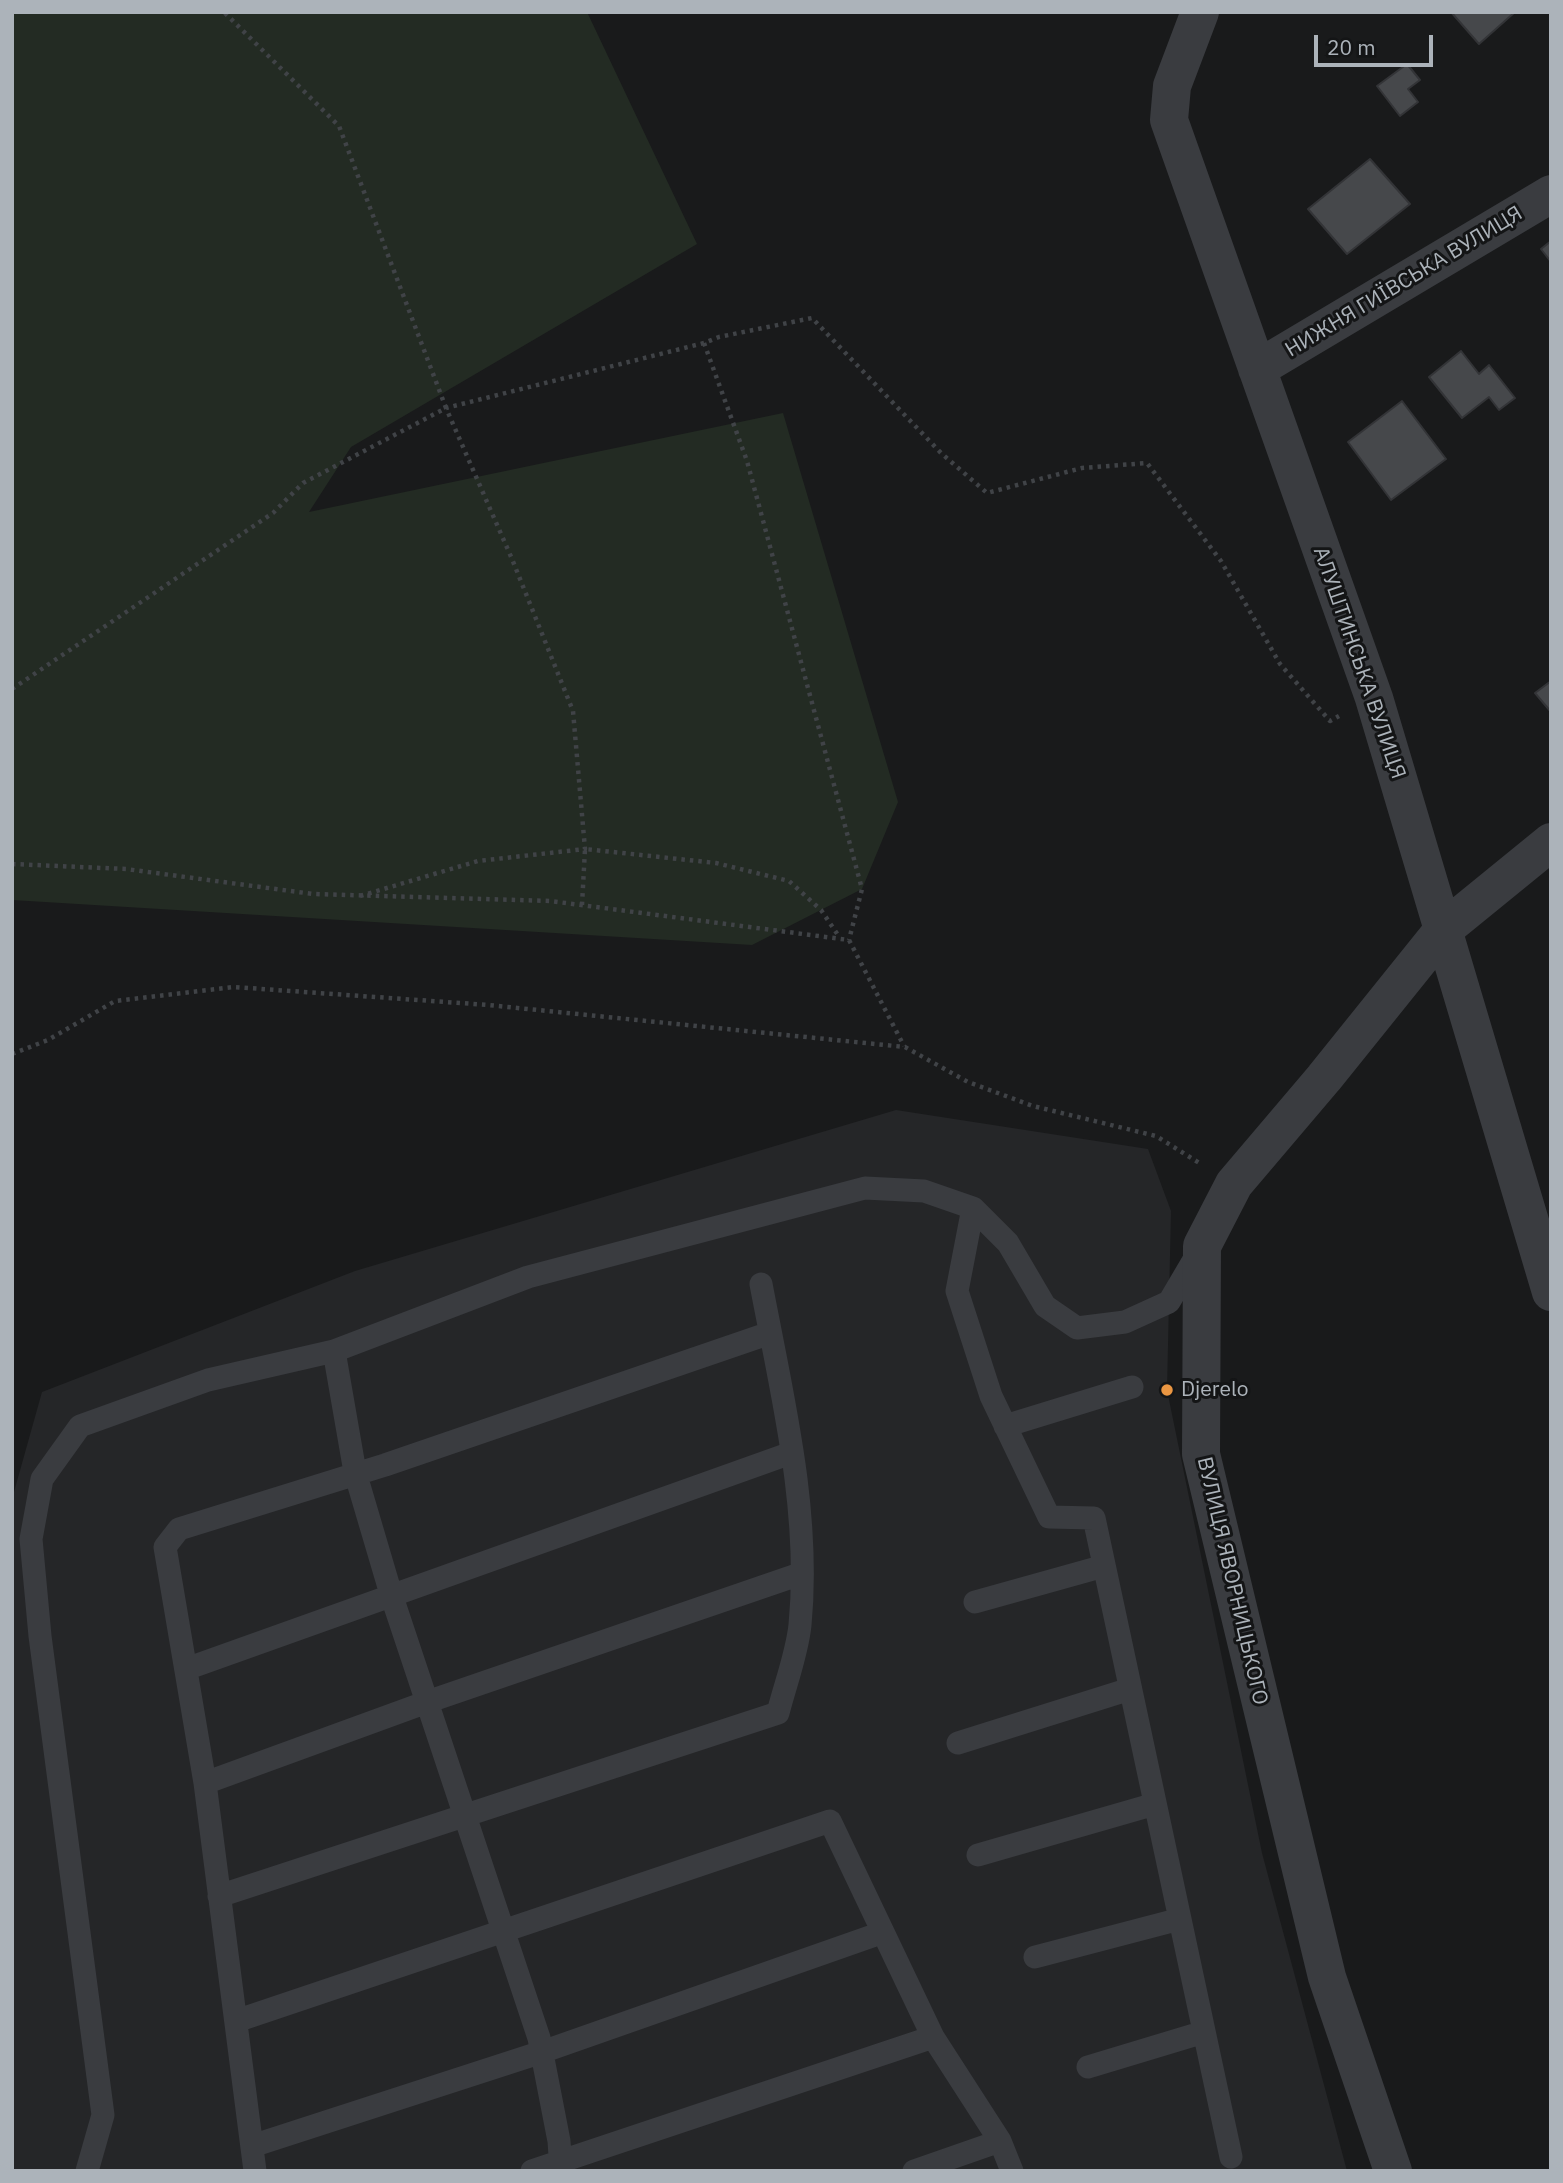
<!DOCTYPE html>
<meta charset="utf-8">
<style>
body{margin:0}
#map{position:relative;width:1563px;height:2183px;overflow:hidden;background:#191a1b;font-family:"IBM Plex Sans",sans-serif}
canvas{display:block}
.frame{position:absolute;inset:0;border:14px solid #acb3ba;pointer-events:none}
.scale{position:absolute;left:1314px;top:35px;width:119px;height:32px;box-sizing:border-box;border:4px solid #acb3ba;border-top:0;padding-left:9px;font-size:21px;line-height:24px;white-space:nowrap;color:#acb3ba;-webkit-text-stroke:5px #141516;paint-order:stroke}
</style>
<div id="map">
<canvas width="1563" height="2183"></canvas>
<div class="frame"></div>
<div class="scale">20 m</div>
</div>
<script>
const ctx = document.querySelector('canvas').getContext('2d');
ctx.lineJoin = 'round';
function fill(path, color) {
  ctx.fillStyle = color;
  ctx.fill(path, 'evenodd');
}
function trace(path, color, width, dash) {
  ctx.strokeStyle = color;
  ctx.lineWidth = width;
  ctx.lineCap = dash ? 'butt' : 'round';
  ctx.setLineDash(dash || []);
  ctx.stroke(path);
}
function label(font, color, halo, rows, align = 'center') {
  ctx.font = font + ' "IBM Plex Sans",sans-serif';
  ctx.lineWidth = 6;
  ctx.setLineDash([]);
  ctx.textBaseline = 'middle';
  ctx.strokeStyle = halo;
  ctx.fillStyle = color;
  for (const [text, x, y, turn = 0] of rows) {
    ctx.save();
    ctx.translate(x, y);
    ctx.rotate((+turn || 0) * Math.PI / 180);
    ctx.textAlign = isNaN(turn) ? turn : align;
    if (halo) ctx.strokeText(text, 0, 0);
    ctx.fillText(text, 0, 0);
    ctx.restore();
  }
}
fill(new Path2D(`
 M896 1110 1148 1149 1171 1211 1167 1390 1262 1853 1347 2171H12V1499L42 1392 355 1271Z`), '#252628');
fill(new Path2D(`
 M12 12H587L697 244 351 447 309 512 783 413 898 802 862 889 752 945 12 900Z`), '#232b23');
const building = new Path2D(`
 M1451 12H1515L1479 44Z
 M1407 64 1420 80 1408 89 1418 102 1400 116 1377 86Z
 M1370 159 1410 204 1347 254 1308 209Z
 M1551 241V262L1541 249Z
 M1461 351 1479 374 1489 365 1515 398 1499 410 1489 397 1462 418 1429 377Z
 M1402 401 1446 459 1391 500 1348 442Z
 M1551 681V712L1535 693Z`);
fill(building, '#46484b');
trace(building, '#333437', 2);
trace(new Path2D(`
 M704 343 747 461 862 889 849 940
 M12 689 273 513 303 483 446 408 339 126 224 12
 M12 864 126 869 313 894 550 901 849 940 904 1046
 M360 896 478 861 585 849 573 711 512 559 446 408 704 343 719 337 812 318 941 453 987 493 1082 468 1147 463 1221 561 1280 664 1330 721 1339 716
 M582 905 585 849 716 863 789 881 821 910 840 938
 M12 1054 48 1040 115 1001 234 987 488 1005 905 1047 968 1082 1033 1106 1156 1136 1201 1164`), '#404347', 4.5, [3.5, 5]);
trace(new Path2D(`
 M973 1208 957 1291 991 1396 1049 1517 1094 1518 1231 2157
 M334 1351 355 1472 391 1594 539 2038 559 2141 561 2171
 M1005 1426 1132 1387
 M975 1602 1104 1566
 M186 1669 791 1453
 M958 1743 1130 1689
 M205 1783 427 1702 800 1574
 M978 1855 1155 1804
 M219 1896 778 1713C785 1685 797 1654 800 1625 811 1511 782 1395 761 1284
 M1035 1957 1180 1919
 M236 2021 830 1821 933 2037 1000 2141 1012 2171
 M1088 2067 1204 2032
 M252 2146 542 2052 881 1933
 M87 2171 103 2115 40 1636 31 1539 42 1479 80 1426 208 1380 334 1351 528 1277 865 1188 924 1191 973 1208 1008 1243 1045 1306 1077 1328 1125 1322 1169 1302 1199 1251
 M255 2171 205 1783 165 1547 179 1529 385 1465 770 1333
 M532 2171 933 2037
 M914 2171 1000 2141`), '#3a3c40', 23);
trace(new Path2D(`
 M1200 12 1172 86 1169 120 1374 698 1551 1292
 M1257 369 1551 194
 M1393 2171 1327 1977 1201 1454 1202 1246 1234 1184 1324 1078 1443 930 1551 842`), '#3a3c40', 38);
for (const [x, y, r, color] of [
 [1167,1390,7,"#ea9642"]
]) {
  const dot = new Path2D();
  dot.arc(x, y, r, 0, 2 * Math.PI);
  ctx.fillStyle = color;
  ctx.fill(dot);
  trace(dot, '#141516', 2.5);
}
label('21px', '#acb3ba', '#141516', [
 ["НИЖНЯ ГИЇВСЬКА ВУЛИЦЯ",1404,282,-31],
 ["АЛУШТИНСЬКА ВУЛИЦЯ",1359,663,71],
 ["ВУЛИЦЯ ЯВОРНИЦЬКОГО",1232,1581,77]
]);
label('21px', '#acb3ba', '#141516', [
 ["Djerelo",1181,1390]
], 'left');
</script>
